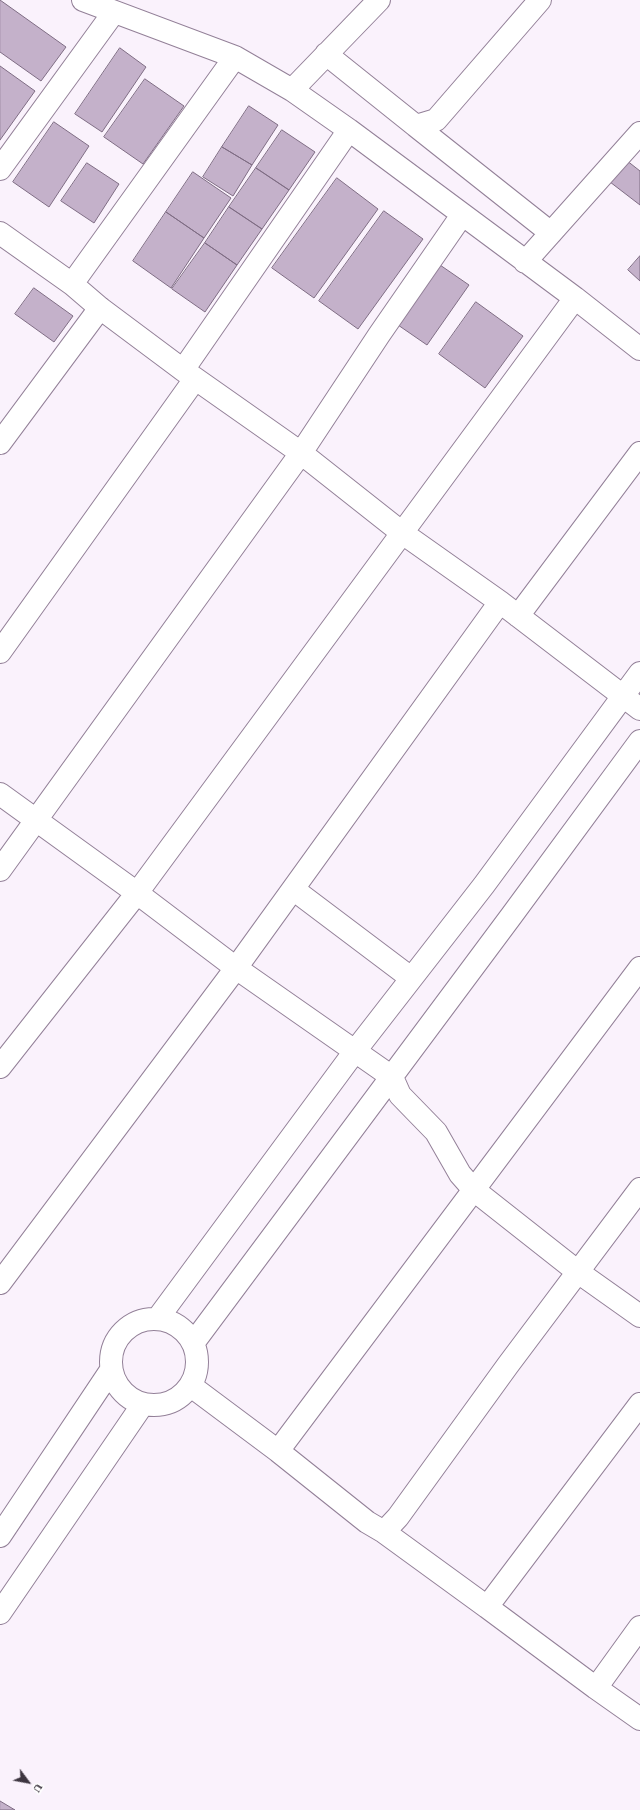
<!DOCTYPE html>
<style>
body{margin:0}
#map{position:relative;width:640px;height:1810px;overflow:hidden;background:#faf2fc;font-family:Georgia,serif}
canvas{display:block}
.north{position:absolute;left:8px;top:1762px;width:40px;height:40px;-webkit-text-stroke:3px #fff;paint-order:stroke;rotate:122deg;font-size:11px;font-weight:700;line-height:16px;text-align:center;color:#3d3540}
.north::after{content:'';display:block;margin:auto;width:14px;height:18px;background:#3d3540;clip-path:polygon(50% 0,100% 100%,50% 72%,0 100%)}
</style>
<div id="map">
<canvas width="640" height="1810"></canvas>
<div class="north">U</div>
</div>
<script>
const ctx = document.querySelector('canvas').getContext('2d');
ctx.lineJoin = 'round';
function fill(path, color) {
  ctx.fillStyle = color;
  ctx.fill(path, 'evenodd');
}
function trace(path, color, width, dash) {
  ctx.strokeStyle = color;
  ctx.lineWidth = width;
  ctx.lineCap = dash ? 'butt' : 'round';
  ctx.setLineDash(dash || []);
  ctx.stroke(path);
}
const building = new Path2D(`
 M0 0 66 47 41 81 0 52Z
 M120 48 146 67 102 132 75 114Z
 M0 66 35 91 0 140Z
 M145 79 184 106 143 164 104 137Z
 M249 106 278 125 252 165 222 147Z
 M54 122 89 146 49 207 13 182Z
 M282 130 315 152 289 190 256 168Z
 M222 147 252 165 233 196 203 177Z
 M626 160 640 171V205L610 182Z
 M87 163 119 184 94 223 61 201Z
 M256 168 289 190 262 229 229 207Z
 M193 172 231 198 204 238 166 212Z
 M337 178 378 209 314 298 272 268Z
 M229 207 262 229 237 265 205 243Z
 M384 211 423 239 358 329 319 301Z
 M166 212 204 238 171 288 133 261Z
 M205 243 237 265 205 312 172 289Z
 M640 256V281L628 270Z
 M440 265 469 285 427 345 398 325Z
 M34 288 73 316 54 342 15 314Z
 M476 302 523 336 485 388 439 354Z
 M0 1801 15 1810H0Z`);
fill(building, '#c4b1ca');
trace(building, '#7f6d84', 1);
const minor = new Path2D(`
 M83 0 235 57 292 90 349 130 575 298 640 349
 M326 54 416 126 436 120 540 0
 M292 90 379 0
 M416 126 551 233
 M0 169 114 12
 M0 233 72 284 100 308 183 370 301 453 401 532 500 602 640 709
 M525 262 640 133
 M72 284 235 57
 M183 370 349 130
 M0 443 100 308
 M518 616 640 453
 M0 652 195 379
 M0 794 137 893 236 968 392 1077 400 1095 436 1132 460 1174 474 1190 578 1272 640 1316
 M0 870 301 453 379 335 462 215
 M293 889 411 978
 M0 1067 137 893 575 298
 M0 1283 236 968 500 602
 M158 1318 355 1051 484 885 640 673
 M111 1362a43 43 0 1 1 86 0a43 43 0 1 1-86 0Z
 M194 1342 512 915 640 741
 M191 1386 278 1451 367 1522 384 1532 398 1517 508 1365 640 1189
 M278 1451 640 968
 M384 1532 487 1607 640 1404
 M0 1536 111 1370
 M487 1607 596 1688 640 1719
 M0 1613 143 1404
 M596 1688 640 1627`);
trace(minor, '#938098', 24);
trace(minor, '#fff', 22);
</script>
